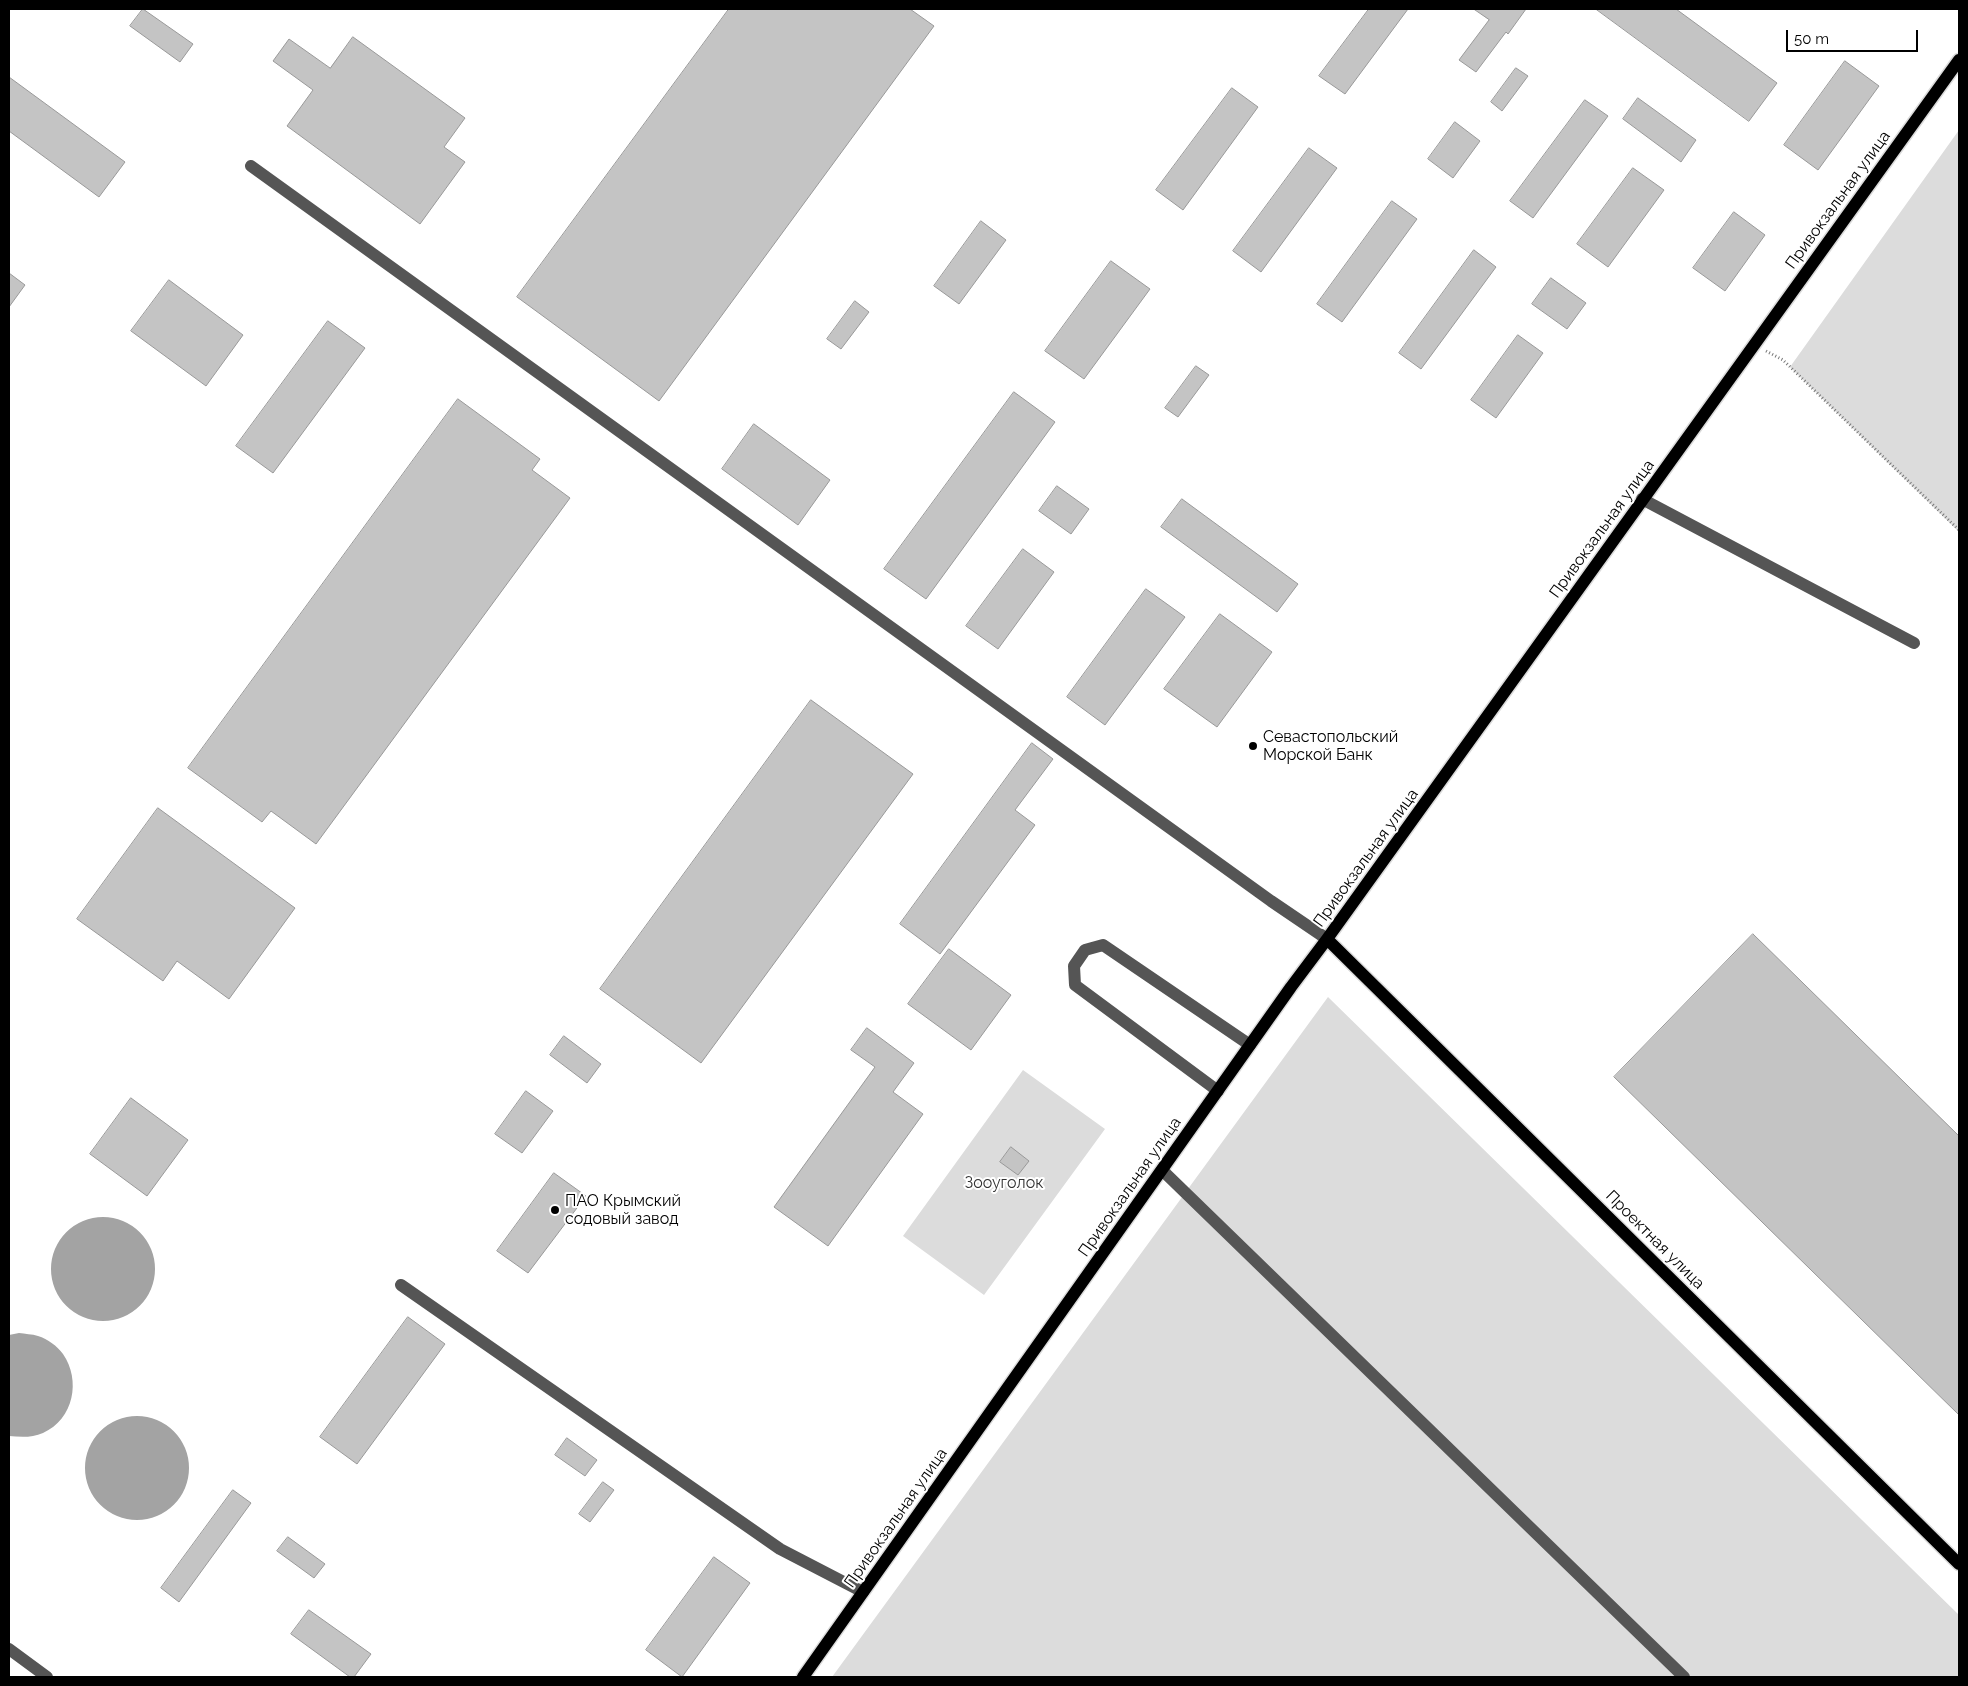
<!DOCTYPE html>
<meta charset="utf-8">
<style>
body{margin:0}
#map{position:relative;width:1968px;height:1686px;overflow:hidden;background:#fff;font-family:Raleway,sans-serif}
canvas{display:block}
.frame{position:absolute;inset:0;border:10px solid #000;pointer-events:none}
.scale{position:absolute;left:1786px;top:30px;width:132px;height:22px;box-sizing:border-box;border:2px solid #000;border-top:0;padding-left:6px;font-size:15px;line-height:18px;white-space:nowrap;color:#000;-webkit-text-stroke:4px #fff;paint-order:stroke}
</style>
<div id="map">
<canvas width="1968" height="1686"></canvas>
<div class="frame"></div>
<div class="scale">50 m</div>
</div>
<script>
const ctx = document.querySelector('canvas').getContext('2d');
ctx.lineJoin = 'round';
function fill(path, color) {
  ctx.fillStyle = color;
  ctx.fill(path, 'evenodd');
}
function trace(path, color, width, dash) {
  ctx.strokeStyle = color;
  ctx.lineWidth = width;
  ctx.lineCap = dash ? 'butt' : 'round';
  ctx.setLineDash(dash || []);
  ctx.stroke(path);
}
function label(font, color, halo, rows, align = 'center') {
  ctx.font = font + ' Raleway,sans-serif';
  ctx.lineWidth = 4;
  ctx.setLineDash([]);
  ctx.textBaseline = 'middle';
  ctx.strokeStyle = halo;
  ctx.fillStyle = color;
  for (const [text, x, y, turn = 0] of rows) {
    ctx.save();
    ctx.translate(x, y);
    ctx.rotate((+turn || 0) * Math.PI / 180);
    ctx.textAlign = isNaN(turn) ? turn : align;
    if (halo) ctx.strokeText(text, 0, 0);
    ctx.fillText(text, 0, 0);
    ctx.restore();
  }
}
fill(new Path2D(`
 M1959 130V532L1790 367Z
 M1328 997 1959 1615V1677H832Z
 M1023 1070 1105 1129 984 1295 903 1236Z`), '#dcdcdc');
fill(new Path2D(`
 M51 1269a52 52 0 1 1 104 0a52 52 0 1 1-104 0Z
 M19 1333C25 1334 32 1334 38 1336 48 1339 57 1346 63 1354 81 1380 74 1419 43 1433 32 1438 20 1437 9 1436V1335Z
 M85 1468a52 52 0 1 1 104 0a52 52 0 1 1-104 0Z`), '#a3a3a3');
const building = new Path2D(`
 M143 9 193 44 180 62 130 26Z
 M729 9H910L934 26 659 401 517 297Z
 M1369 9H1408L1345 94 1319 76Z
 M1474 9H1526L1508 34 1506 32 1476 72 1459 60 1489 20Z
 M1596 9H1676L1777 83 1749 121Z
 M353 37 465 118 444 147 465 162 420 224 287 126 313 90 273 61 289 39 330 68Z
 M1845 61 1879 86 1818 170 1784 145Z
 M1516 68 1528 76 1502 111 1491 102Z
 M9 77 125 162 99 197 9 131Z
 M1232 88 1258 107 1183 210 1156 190Z
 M1638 98 1696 140 1681 162 1623 119Z
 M1585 100 1608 116 1533 218 1510 201Z
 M1455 122 1480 141 1453 178 1428 159Z
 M1309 148 1337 168 1261 272 1233 251Z
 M1633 168 1664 190 1608 267 1577 244Z
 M1392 201 1417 219 1342 322 1317 304Z
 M1734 212 1765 235 1725 291 1693 268Z
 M981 221 1006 240 959 304 934 286Z
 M1474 250 1496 267 1421 369 1399 353Z
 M1111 261 1150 289 1084 379 1045 351Z
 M9 273 25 285 9 307Z
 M1551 278 1586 303 1567 329 1532 304Z
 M169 280 243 335 206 386 131 331Z
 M855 301 869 312 841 349 827 339Z
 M328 321 365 348 273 473 236 446Z
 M1518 335 1543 353 1496 418 1471 400Z
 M1196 366 1209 375 1178 417 1165 408Z
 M1014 392 1055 422 926 599 884 569Z
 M458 399 540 459 532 470 570 498 316 844 271 811 262 822 188 768Z
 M754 424 830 480 798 525 722 469Z
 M1057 486 1089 509 1071 534 1039 511Z
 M1182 499 1298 584 1277 612 1161 527Z
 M1023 549 1054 572 998 649 966 626Z
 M1146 589 1185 617 1105 725 1067 697Z
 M1220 614 1272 652 1217 727 1164 689Z
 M811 700 913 774 701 1063 600 989Z
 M1032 743 1053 759 1015 810 1035 825 940 954 900 924Z
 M158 808 295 908 229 999 177 961 163 981 77 919Z
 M1753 934 1959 1136V1415L1614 1077Z
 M949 949 1011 995 971 1050 908 1004Z
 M867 1028 914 1063 893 1092 923 1114 828 1246 774 1207 875 1067 851 1050Z
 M564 1036 601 1064 587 1083 550 1055Z
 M526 1091 553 1111 522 1153 495 1134Z
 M131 1098 188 1140 147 1196 90 1154Z
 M1011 1147 1029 1161 1018 1175 1000 1162Z
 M554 1173 586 1196 528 1273 497 1251Z
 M408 1317 445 1344 357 1464 320 1437Z
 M567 1438 597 1460 585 1476 555 1455Z
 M603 1482 614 1490 590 1522 579 1514Z
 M233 1490 251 1503 179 1602 161 1588Z
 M288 1537 325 1564 314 1578 277 1551Z
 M714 1557 750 1583 682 1677 646 1650Z
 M309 1610 371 1654 354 1677H350L291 1634Z`);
fill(building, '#c4c4c4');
trace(building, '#999', 1);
const major = new Path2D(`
 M1327 939 1959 1564
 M803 1677 1291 987 1327 939 1959 60`);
trace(major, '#dbdbdb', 15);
trace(new Path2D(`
 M1766 351 1783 360 1959 530`), '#777', 3, [1, 2.5]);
trace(new Path2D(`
 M251 166 1271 901 1327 939
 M1642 499 1914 643
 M1218 1091 1075 985 1074 966 1085 950 1103 945 1250 1045
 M1162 1170 1684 1677
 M401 1285 780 1549 863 1592
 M9 1649 47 1677`), '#555', 12);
trace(major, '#000', 12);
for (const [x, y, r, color] of [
 [1253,746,5,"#000"],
 [555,1210,5,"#000"]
]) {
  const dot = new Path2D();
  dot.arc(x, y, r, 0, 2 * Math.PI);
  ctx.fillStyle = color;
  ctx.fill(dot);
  trace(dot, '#fff', 2);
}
label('16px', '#000', '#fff', [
 ["Привокзальная улица",1838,200,-54],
 ["Привокзальная улица",1602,529,-54],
 ["Привокзальная улица",1366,858,-54],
 ["Привокзальная улица",1130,1187,-55],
 ["Проектная улица",1655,1240,45],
 ["Привокзальная улица",896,1518,-55]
]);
label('16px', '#000', '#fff', [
 ["Севастопольский",1263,737],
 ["Морской Банк",1263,755],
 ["ПАО Крымский",565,1201],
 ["содовый завод",565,1219]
], 'left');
label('16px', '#333', '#fff', [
 ["Зооуголок",1004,1183]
]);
</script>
